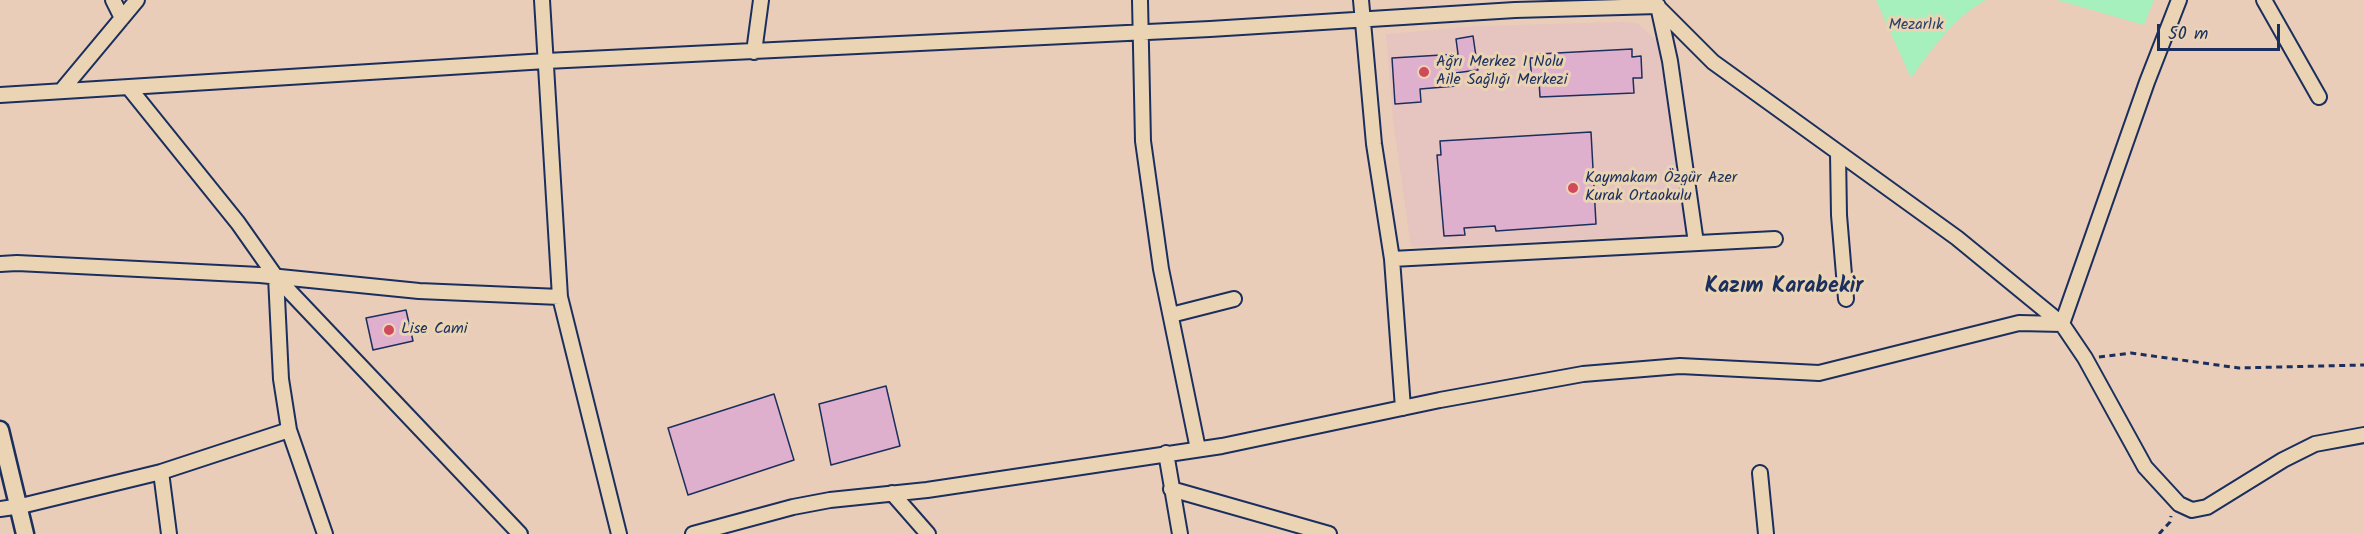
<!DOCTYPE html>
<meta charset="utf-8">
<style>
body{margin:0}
#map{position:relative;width:2364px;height:534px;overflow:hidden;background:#e9cdb9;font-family:Kalam,sans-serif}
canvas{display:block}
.scale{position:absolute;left:2157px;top:24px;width:123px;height:27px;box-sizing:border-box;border:3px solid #1b2f5e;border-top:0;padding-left:8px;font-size:18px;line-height:21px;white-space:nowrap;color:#1b2f5e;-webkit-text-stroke:4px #ebd4b4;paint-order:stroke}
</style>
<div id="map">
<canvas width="2364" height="534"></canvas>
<div class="scale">50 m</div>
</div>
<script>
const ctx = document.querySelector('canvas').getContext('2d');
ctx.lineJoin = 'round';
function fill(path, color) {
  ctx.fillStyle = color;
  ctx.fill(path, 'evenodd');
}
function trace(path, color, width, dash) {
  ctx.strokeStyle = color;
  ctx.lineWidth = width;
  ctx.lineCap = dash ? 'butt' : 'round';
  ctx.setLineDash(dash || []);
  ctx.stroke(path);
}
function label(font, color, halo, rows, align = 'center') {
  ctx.font = font + ' Kalam,sans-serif';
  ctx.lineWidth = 6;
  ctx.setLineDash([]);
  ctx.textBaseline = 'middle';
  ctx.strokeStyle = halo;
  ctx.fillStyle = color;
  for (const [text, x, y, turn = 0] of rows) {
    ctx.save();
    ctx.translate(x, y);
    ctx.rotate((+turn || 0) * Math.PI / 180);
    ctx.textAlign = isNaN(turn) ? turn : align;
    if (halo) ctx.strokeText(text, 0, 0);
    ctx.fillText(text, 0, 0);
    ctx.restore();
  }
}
fill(new Path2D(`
 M1622 22 1637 23 1663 46 1687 234 1411 247 1393 120 1386 34 1480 26Z`), '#e6c4bf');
fill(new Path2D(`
 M1876 0H1986C1953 18 1933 48 1911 78Z
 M2057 0H2154L2144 25Z`), '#a6f0be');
const building = new Path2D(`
 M1473 36 1478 70 1455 73 1456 86 1420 89 1421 102 1395 104 1392 58 1458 54 1456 39Z
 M1632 49V57L1641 56 1642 78H1633L1634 93 1540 97 1539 81 1532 82 1530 58H1538V54Z
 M1591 132 1596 224 1496 231 1495 226 1464 228 1465 235 1444 236 1437 155H1441L1440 141Z
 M406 310 413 341 373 350 366 318Z
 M886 386 900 446 831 465 819 404Z
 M774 394 794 460 688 495 668 428Z`);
fill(building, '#dfafce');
trace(building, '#1b2f5e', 1.5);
const minor = new Path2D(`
 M113 0 122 18
 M542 0 560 297 619 534
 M1140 0 1143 141 1161 269 1198 449
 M1361 0 1374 144 1392 259 1403 408
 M2264 0 2319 97
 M1660 9 1713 62 1957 238 2062 324 2085 358 2145 467 2179 504 2192 510 2207 507 2283 460 2315 444 2364 435
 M754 52 761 0
 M130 89 238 223 276 277 520 534
 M62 90 137 0
 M0 95 546 61 1210 29 1515 10 1658 6 1670 61 1696 243
 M1838 153 1839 215 1846 299
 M1392 259 1775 239
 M0 264 17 263 260 275 419 291 560 297
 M276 277 281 379 289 430 325 534
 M1171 315 1234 299
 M1166 453 1180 534
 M161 472 169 534
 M1760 473 1766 534
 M1171 489 1329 534
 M892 493 928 534
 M0 509 21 506 161 472 289 430
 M693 534 793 507 830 500 927 490 1222 446 1440 400 1583 374 1680 366 1819 373 2019 323 2062 324 2147 82 2179 0`);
const tertiary = new Path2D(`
 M0 430 25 534`);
trace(minor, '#1b2f5e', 18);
trace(tertiary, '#1b2f5e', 21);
trace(new Path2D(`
 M2099 357 2131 353 2239 368 2364 365
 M2159 534 2170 522 2171 516`), '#1b2f5e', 3, [6, 4.5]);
trace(minor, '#ebd4b4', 14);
trace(tertiary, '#ebd4b4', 16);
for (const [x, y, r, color] of [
 [1424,72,6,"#d1495b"],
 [1573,188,6,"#d1495b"],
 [389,330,6,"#d1495b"]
]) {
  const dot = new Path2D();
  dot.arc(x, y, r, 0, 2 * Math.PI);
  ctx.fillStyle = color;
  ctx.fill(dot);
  trace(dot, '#ebd4b4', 2);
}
label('16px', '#294268', '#ebd4b4', [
 ["Mezarlık",1916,26]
]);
label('16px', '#1b2f5e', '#ebd4b4', [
 ["Ağrı Merkez 1 Nolu",1436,63],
 ["Aile Sağlığı Merkezi",1436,81],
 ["Kaymakam Özgür Azer",1585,179],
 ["Kurak Ortaokulu",1585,197],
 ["Lise Cami",401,330]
], 'left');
label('bold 22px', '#1b2f5e', '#ebd4b4', [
 ["Kazım Karabekir",1784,288]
]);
</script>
